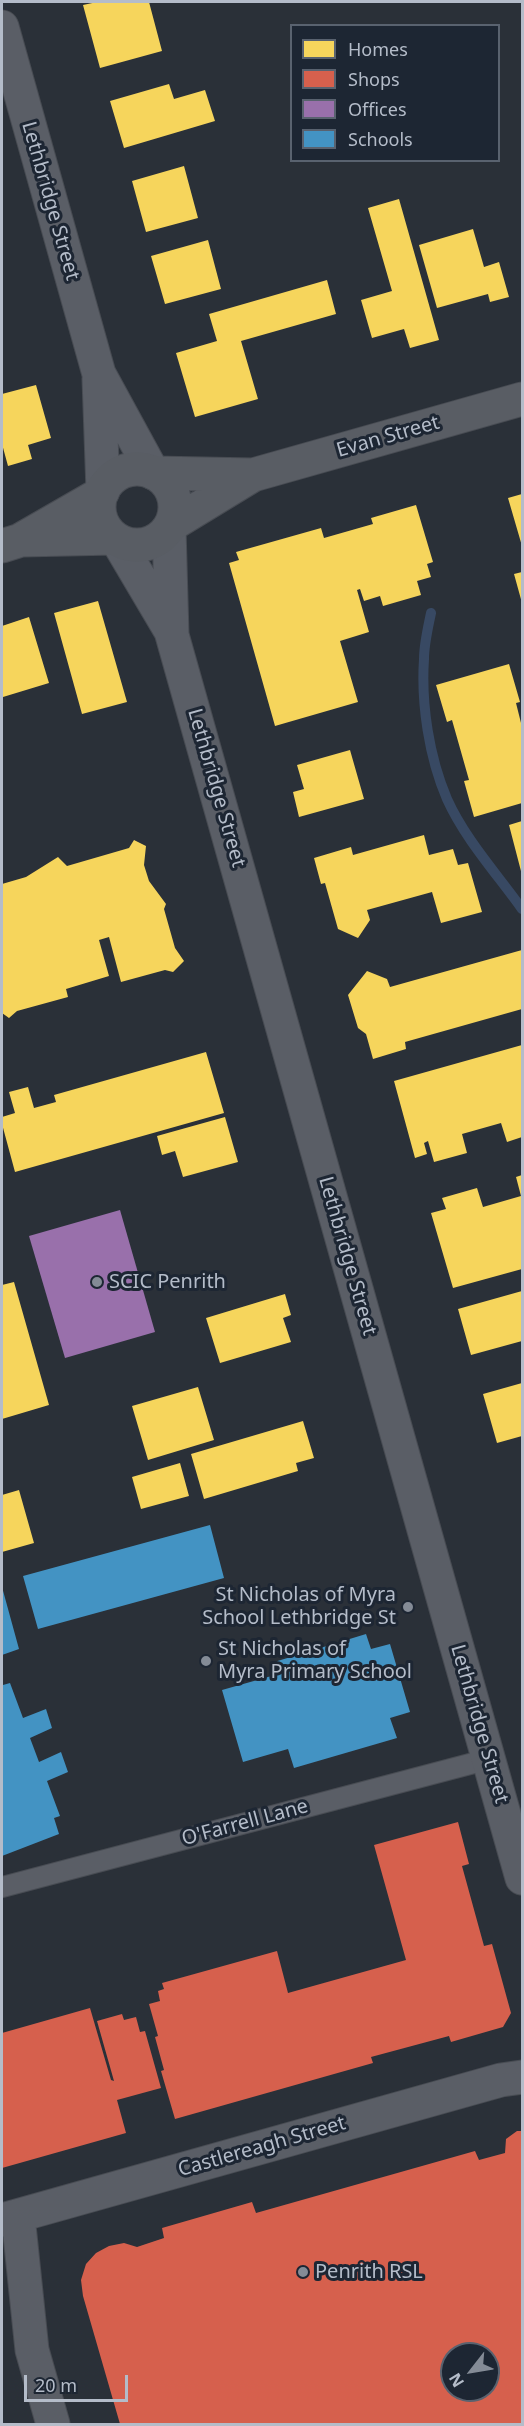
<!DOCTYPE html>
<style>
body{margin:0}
#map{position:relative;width:524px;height:2426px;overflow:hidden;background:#2a3038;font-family:"Noto Sans",sans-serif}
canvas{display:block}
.frame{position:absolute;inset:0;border:3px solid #b4bcc9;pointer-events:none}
.legend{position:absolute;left:290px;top:24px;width:210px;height:138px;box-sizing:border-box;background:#1d2633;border:2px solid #59626f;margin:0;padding:8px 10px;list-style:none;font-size:18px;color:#b4bcc9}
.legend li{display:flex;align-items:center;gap:12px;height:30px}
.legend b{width:30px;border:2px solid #59626f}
.north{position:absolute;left:440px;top:2342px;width:60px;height:60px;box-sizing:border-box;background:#1d2633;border:2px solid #59626f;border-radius:50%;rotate:239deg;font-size:16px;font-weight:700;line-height:24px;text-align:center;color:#b4bcc9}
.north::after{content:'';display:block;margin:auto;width:21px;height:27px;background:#848b96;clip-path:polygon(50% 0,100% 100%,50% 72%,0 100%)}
.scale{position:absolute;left:24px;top:2375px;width:104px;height:27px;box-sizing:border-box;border:3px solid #b4bcc9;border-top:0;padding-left:8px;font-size:18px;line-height:21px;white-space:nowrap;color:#b4bcc9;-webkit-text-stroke:4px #1d2633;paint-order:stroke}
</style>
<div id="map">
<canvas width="524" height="2426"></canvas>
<div class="frame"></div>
<ul class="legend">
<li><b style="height:16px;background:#f6d55c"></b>Homes</li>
<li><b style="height:16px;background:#d6604d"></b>Shops</li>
<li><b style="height:16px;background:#9970ab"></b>Offices</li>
<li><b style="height:16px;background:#4393c3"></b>Schools</li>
</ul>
<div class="north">N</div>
<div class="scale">20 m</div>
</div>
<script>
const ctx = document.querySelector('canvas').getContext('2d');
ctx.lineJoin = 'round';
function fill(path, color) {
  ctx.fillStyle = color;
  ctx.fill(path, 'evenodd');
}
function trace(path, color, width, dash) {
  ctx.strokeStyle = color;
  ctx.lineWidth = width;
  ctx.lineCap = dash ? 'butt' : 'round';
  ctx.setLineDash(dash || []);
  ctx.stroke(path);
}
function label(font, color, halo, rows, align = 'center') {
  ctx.font = font + ' "Noto Sans",sans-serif';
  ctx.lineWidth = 6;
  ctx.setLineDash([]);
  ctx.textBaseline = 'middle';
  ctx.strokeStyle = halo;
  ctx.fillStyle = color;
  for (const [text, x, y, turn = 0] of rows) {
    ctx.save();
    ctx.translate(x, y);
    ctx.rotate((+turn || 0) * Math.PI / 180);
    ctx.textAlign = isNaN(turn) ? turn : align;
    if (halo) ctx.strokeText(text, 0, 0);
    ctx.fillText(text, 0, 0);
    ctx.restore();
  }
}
fill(new Path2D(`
 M97 2H149L162 51 100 68 83 5Z
 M169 84 174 99 205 90 215 121 124 148 110 101Z
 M184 166 198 218 146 232 132 181Z
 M399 199 439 340 410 348 404 329 372 338 361 300 392 291 368 208Z
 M473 229 484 267 499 262 509 297 490 302 488 294 437 308 419 245Z
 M208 240 221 289 165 304 151 256Z
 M327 280 336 314 241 341 258 399 195 417 176 353 217 341 209 314Z
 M36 385 51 438 28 445 32 459 8 466 2 444V394Z
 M522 494V546L508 498Z
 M416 505 433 562 427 564 431 577 417 581 421 595 383 606 380 596 364 601 360 589 357 590 369 632 340 641 358 702 275 726 229 563 239 560 236 552 321 528 324 538 373 524 371 518Z
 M522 572V603L514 574Z
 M98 601 127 702 82 714 54 613Z
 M29 617 49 683 3 697 2 626Z
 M509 664 520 702 516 703 522 727V803L474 817 464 781 469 780 452 720 447 722 436 685Z
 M350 750 364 799 299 817 293 792 304 789 297 765Z
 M522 821V875L509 825Z
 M424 835 429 855 453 849 458 865 468 863 482 912 441 923 432 892 367 910 370 920 358 938 338 929 325 883 321 884 314 858 351 847 353 855Z
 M134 840 146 846 144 865 149 881 166 904 164 909 175 948 184 961 173 972 165 970 121 982 109 937 99 940 109 976 66 989 68 997 17 1011 9 1018 2 1013V884L26 877 58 857 67 866 129 848Z
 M522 950V1009L405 1042 406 1049 373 1059 366 1034 358 1028 348 995 367 971 387 979 390 987Z
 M522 1045V1137L507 1142 501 1123 462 1134 467 1153 434 1162 428 1141 424 1143 427 1154 415 1158 394 1081Z
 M206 1052 224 1113 15 1172 2 1124V1117L15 1113 9 1092 28 1087 34 1108 56 1102 54 1095Z
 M225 1117 238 1162 183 1177 175 1151 162 1155 157 1136Z
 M522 1175V1269L453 1288 431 1213 446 1209 442 1198 477 1188 483 1207 521 1196 516 1177Z
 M14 1282 49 1405 2 1419V1285Z
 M522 1291V1341L471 1355 458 1309Z
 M285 1294 291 1315 283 1318 291 1342 220 1363 206 1318Z
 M522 1383V1436L497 1443 483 1394Z
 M198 1387 214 1440 148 1460 132 1406Z
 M303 1421 314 1458 296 1463 298 1471 204 1499 191 1454Z
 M180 1463 189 1496 141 1509 132 1477Z
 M19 1490 34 1543 2 1552V1495Z`), '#f6d55c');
fill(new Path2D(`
 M458 1822 469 1864 462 1866 484 1946 492 1944 511 2013 503 2027 451 2042 449 2036 371 2057 373 2063 175 2119 161 2071 164 2070 155 2037 158 2036 149 2004 160 2001 158 1991 164 1989 162 1983 277 1951 288 1993 406 1960 374 1845Z
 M90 2008 111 2080 114 2081 97 2021 122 2014 124 2020 136 2017 140 2032 145 2031 161 2088 117 2100 126 2133 2 2168V2033Z
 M517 2131H522V2424H120L83 2296 81 2280 86 2264 96 2253 109 2246 124 2243 137 2247 164 2238 162 2228 252 2202 256 2213 475 2151 479 2160 505 2153 506 2139ZM452 2354H488V2390H452Z`), '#d6604d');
fill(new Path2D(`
 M120 1210 155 1332 65 1358 29 1236Z`), '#9970ab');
fill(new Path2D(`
 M210 1525 224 1578 38 1629 23 1576Z
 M2 1587 19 1649 2 1655Z
 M366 1634 371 1649 390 1644 410 1712 390 1718 397 1738 294 1768 288 1749 243 1762 222 1690 275 1675 271 1663Z
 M2 1681 3 1685 10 1683 23 1718 46 1709 52 1728 30 1738 39 1762 61 1752 68 1772 47 1781 60 1816 54 1818 59 1834 2 1856Z`), '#4393c3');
trace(new Path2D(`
 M431 613C428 628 424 644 424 659 421 704 429 757 447 799 465 839 497 874 522 909`), '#384963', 10);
const lane = new Path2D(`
 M2 1887 489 1759`);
const street = new Path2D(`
 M2 27 99 374 153 473
 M99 379 103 491
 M169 528 172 635 522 1878
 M117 540 172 633
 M18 2216 32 2350 53 2424
 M2 2220 501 2080 522 2077`);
const secondary = new Path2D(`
 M99 507a38 38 0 1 1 76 0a38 38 0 1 1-76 0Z
 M155 473 253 475
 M171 525 253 475 522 399
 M22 539 102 493
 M2 546 21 540 115 538`);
trace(lane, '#484c53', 22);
trace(street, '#484c53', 35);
trace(secondary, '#484c53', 35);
trace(lane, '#5a5e66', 20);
trace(street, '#5a5e66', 33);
trace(secondary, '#595d64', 33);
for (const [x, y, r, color] of [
 [97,1282,6,"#848b96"],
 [408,1607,6,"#848b96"],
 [206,1661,6,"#848b96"],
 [303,2272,6,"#848b96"]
]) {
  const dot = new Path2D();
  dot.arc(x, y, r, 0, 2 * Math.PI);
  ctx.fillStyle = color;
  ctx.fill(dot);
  trace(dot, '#1d2633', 2);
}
label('20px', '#b4bcc9', '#1d2633', [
 ["Lethbridge Street",50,201,74],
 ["Evan Street",388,437,-16],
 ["Lethbridge Street",216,788,74],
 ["Lethbridge Street",347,1256,74],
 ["Lethbridge Street",479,1724,74],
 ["O'Farrell Lane",245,1823,-15],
 ["Castlereagh Street",262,2147,-16]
]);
label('20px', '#b4bcc9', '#1d2633', [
 ["SCIC Penrith",109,1282],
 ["St Nicholas of Myra",396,1595,"right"],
 ["School Lethbridge St",396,1618,"right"],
 ["St Nicholas of",218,1649],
 ["Myra Primary School",218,1672],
 ["Penrith RSL",315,2272]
], 'left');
</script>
